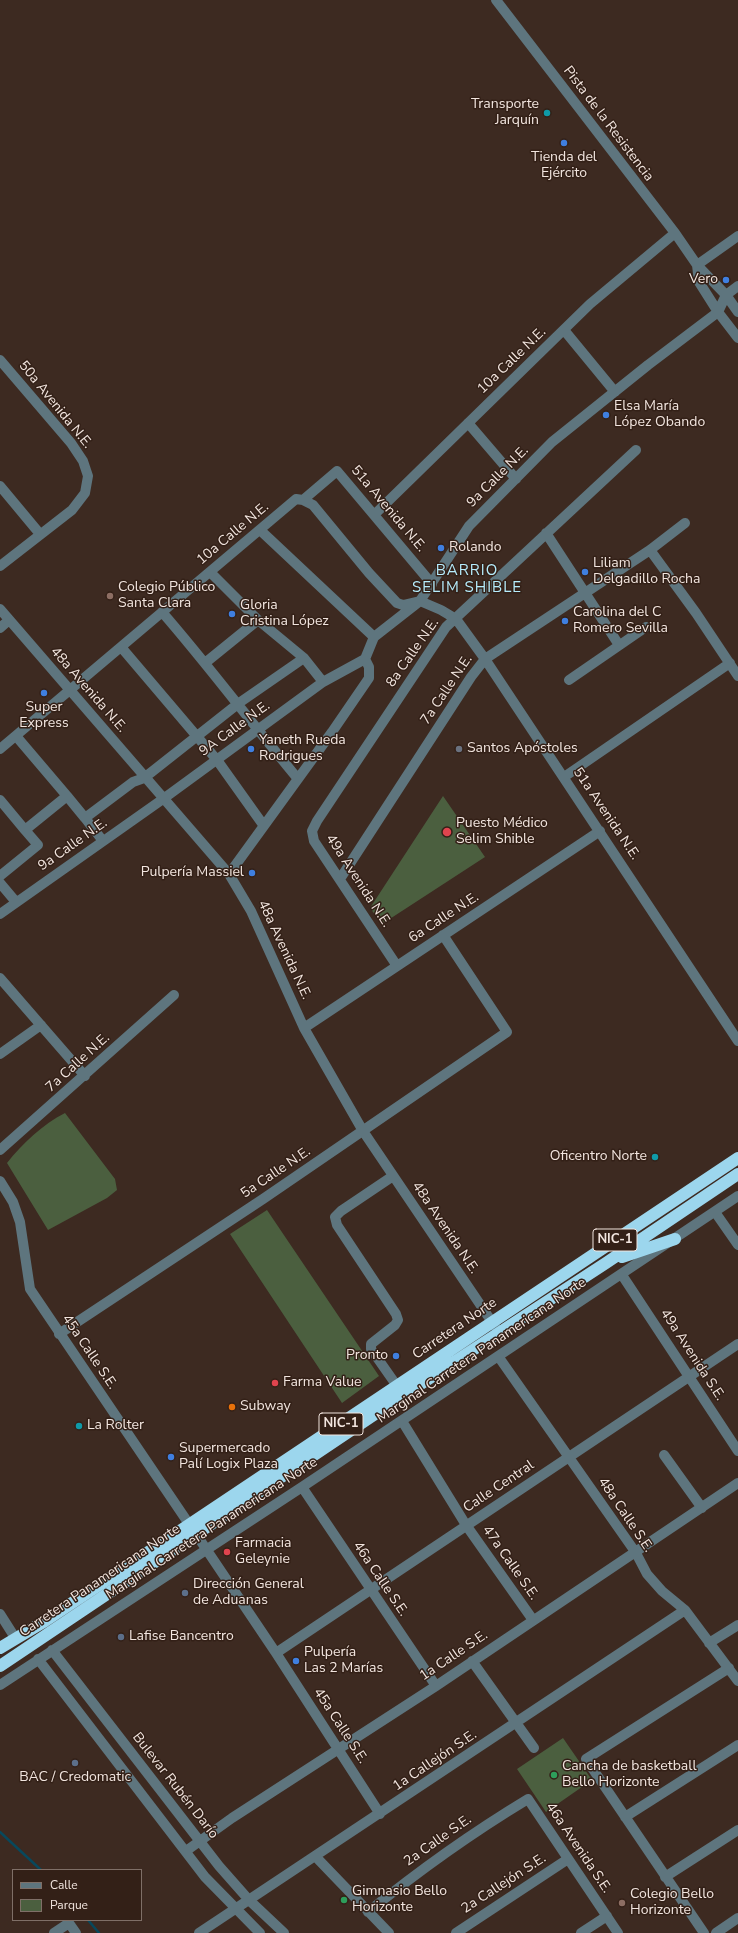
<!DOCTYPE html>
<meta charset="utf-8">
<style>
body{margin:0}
#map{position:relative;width:738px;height:1933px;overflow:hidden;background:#3d2a21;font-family:"Nunito Sans",sans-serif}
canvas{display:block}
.legend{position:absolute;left:12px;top:1869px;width:130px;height:52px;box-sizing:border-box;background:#332017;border:1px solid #7f6f67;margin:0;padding:5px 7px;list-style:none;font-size:12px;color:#f2e5df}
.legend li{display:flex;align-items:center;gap:8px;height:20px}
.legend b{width:20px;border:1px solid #7f6f67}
</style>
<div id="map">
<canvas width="738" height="1933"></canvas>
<ul class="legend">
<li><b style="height:5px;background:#5e757e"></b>Calle</li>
<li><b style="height:11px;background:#4b5f3f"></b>Parque</li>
</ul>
</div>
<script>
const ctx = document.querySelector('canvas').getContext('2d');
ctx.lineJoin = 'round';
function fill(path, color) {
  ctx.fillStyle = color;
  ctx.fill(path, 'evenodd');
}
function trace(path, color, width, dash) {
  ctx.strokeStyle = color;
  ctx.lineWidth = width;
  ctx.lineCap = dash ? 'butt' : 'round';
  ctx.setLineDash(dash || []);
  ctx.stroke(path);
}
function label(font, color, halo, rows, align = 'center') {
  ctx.font = font + ' "Nunito Sans",sans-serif';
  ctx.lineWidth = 3;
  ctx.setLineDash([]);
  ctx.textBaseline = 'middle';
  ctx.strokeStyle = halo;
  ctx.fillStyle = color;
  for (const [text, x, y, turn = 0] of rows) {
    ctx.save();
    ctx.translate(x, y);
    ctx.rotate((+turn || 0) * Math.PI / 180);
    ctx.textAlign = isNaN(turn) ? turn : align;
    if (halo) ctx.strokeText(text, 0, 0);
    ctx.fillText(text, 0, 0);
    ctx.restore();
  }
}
fill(new Path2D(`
 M443 796 485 857 382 924 370 908Z
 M65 1113 115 1179 117 1190 107 1198 48 1230 7 1163C22 1144 43 1124 65 1113Z
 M267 1210 379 1376 342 1403 230 1234Z
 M563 1738 592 1780 546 1812 517 1769Z`), '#4b5f3f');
trace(new Path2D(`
 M0 1832 41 1870
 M88 1920 99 1933`), '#08485c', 2.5);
trace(new Path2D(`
 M496 0 675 233 697 265 726 295 738 312
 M697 265 699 282 718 312 738 338
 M697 265 738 236
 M564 330 615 392
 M0 360 71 443 83 461 88 476 85 493 72 510 0 566
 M468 423 516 479
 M0 486 40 534
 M303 500 337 471 432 584
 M374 515 590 304 675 233
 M260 530 374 637
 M546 533 619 645
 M650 550 696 613 738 676
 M210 572 258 620 304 658 323 682
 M420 601 441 610 456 619 485 659 738 1041
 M0 609 229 874 251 911 304 1028 363 1131 496 1328
 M162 612C209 666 252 724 298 779
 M0 628 9 620
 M121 647 217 760 264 826
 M205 663 258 620
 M569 680 646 627
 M16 736 67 796
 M0 749 296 499 303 500 313 505 369 573 397 603 403 605 420 601
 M564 777 730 663
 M0 800 25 830
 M85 818 103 841
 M229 874 332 732 369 678V667L365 659
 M0 876 38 845 25 830 67 796 85 818 133 782 144 778 239 703 304 658
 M340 879 471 677 485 659 650 550 685 523
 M0 883 16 902
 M0 914 163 799 323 682 365 659 374 637 420 601 469 526 552 442 648 365 718 312 726 295 738 286
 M397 966 314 841 312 831 317 821 446 627 636 450
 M0 978 85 1076
 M304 1028 600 831
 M0 1054 41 1025
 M0 1150 174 995
 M393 1176 341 1211 335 1217 337 1225 396 1314 398 1320 395 1325 371 1344V1349L397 1386
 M0 1181 13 1202 20 1222 30 1289 189 1524
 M715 1212 738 1245
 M622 1275 738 1451
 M59 1334 263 1199 507 1032 443 935
 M498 1356 636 1553 647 1574 662 1591 685 1610 738 1681
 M402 1421 466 1525 533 1620
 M664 1455 702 1508
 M302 1487 436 1686
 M196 1534 276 1653 380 1814
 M0 1614 14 1636
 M709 1643 738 1625
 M52 1650 219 1866 249 1900 284 1933
 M276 1653 738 1344
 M38 1659 205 1877 260 1933
 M472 1661 534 1748
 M0 1685 302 1487 738 1196
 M625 1817 738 1745
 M186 1851 232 1818 436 1686 738 1483
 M315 1856 389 1933
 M665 1877 738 1830
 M368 1912C421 1869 470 1834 528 1799L618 1933
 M54 1933 69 1923 76 1933
 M199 1933 685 1610
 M456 1933 568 1859
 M581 1933 607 1916
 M704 1933 586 1759 729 1668
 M716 1933 738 1918`), '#5e757e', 10);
trace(new Path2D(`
 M622 1257 675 1239
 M0 1648 45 1621 738 1158
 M0 1666 390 1404 606 1263 738 1174`), '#9cd6ed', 12);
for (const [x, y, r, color] of [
 [547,113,4,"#0f9aa8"],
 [564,143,4,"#3f7fe0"],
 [726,280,4,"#3f7fe0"],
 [606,415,4,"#3f7fe0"],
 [441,548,4,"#3f7fe0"],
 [585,572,4,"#3f7fe0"],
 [110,596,4,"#8d6e63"],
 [232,614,4,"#3f7fe0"],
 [565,621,4,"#3f7fe0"],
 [44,693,4,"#3f7fe0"],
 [251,749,4,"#3f7fe0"],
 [459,749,4,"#6b7280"],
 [447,832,5,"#e0444e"],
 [252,873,4,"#3f7fe0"],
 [655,1157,4,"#0f9aa8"],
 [396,1356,4,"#3f7fe0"],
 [275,1383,4,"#e0444e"],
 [232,1407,4,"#e8710a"],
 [79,1426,4,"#0f9aa8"],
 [171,1457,4,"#3f7fe0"],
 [227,1552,4,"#e0444e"],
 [185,1593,4,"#5c6f8a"],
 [121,1637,4,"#5c6f8a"],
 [296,1661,4,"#3f7fe0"],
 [75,1763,4,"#5c6f8a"],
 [554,1775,4,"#2e9e5b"],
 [344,1900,4,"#2e9e5b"],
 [622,1903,4,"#8d6e63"]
]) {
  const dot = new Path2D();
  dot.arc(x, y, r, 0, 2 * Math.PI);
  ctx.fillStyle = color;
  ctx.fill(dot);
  trace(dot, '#332017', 1.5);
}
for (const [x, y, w] of [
 [615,1240,44],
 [341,1424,44]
]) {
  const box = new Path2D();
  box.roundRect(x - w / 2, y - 11, w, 22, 3);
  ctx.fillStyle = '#332017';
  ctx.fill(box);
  trace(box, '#f2e5df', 1);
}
label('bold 13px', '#f2e5df', null, [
 ["NIC-1",615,1240],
 ["NIC-1",341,1424]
]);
label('14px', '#f2e5df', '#332017', [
 ["Transporte",539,105,"right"],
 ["Jarquín",539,121,"right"],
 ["Tienda del",564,158,"center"],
 ["Ejército",564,174,"center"],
 ["Vero",718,280,"right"],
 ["Elsa María",614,407],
 ["López Obando",614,423],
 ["Rolando",449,548],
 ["Liliam",593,564],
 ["Delgadillo Rocha",593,580],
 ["Colegio Público",118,588],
 ["Santa Clara",118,604],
 ["Gloria",240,606],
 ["Cristina López",240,622],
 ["Carolina del C",573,613],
 ["Romero Sevilla",573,629],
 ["Super",44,708,"center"],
 ["Express",44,724,"center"],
 ["Yaneth Rueda",259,741],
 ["Rodrigues",259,757],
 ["Santos Apóstoles",467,749],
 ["Puesto Médico",456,824],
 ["Selim Shible",456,840],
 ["Pulpería Massiel",244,873,"right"],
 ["Oficentro Norte",647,1157,"right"],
 ["Pronto",388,1356,"right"],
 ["Farma Value",283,1383],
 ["Subway",240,1407],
 ["La Rolter",87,1426],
 ["Supermercado",179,1449],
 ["Palí Logix Plaza",179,1465],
 ["Farmacia",235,1544],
 ["Geleynie",235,1560],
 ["Dirección General",193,1585],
 ["de Aduanas",193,1601],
 ["Lafise Bancentro",129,1637],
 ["Pulpería",304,1653],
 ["Las 2 Marías",304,1669],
 ["Cancha de basketball",562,1767],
 ["Bello Horizonte",562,1783],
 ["BAC / Credomatic",75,1778,"center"],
 ["Gimnasio Bello",352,1892],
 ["Horizonte",352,1908],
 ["Colegio Bello",630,1895],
 ["Horizonte",630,1911]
], 'left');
label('14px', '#f2e5df', '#332017', [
 ["Pista de la Resistencia",608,124,53],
 ["10a Calle N.E.",512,361,-44],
 ["50a Avenida N.E.",55,405,51],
 ["9a Calle N.E.",498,477,-45],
 ["51a Avenida N.E.",388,509,50],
 ["10a Calle N.E.",233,534,-40],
 ["8a Calle N.E.",413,653,-55],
 ["48a Avenida N.E.",88,690,49],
 ["7a Calle N.E.",447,690,-56],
 ["9A Calle N.E.",235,729,-36],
 ["51a Avenida N.E.",606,814,56],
 ["9a Calle N.E.",73,845,-35],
 ["49a Avenida N.E.",358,881,57],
 ["6a Calle N.E.",444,918,-33],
 ["48a Avenida N.E.",284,950,65],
 ["7a Calle N.E.",78,1063,-42],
 ["5a Calle N.E.",276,1173,-34],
 ["48a Avenida N.E.",445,1228,56],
 ["Carretera Norte",455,1329,-34],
 ["Marginal Carretera Panamericana Norte",482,1351,-34],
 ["45a Calle S.E.",89,1352,56],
 ["49a Avenida S.E.",692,1355,57],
 ["Calle Central",499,1487,-34],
 ["48a Calle S.E.",625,1515,56],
 ["Marginal Carretera Panamericana Norte",212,1529,-33],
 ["47a Calle S.E.",510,1563,55],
 ["46a Calle S.E.",380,1579,56],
 ["Carretera Panamericana Norte",100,1581,-34],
 ["1a Calle S.E.",454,1656,-34],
 ["45a Calle S.E.",340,1726,57],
 ["1a Callejón S.E.",435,1761,-34],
 ["Bulevar Rubén Darío",175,1786,52],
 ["2a Calle S.E.",438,1841,-35],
 ["46a Avenida S.E.",578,1848,56],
 ["2a Callejón S.E.",504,1884,-33]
]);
ctx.letterSpacing = '1px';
label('15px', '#b6edfd', '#332017', [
 ["BARRIO",467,571],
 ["SELIM SHIBLE",467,588]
]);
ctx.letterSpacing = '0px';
</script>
